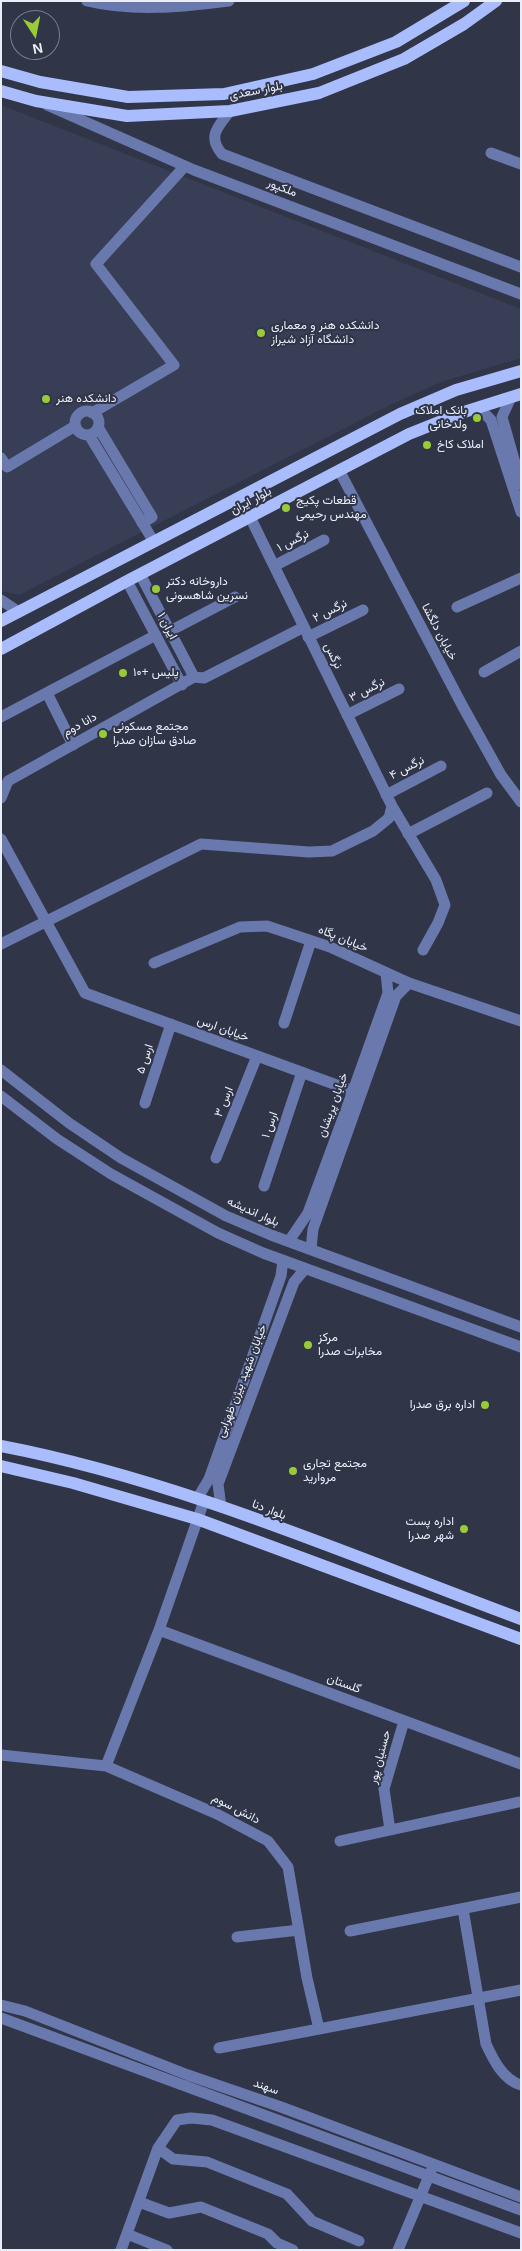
<!DOCTYPE html>
<meta charset="utf-8">
<style>
body{margin:0}
#map{position:relative;width:522px;height:2251px;overflow:hidden;background:#303548;font-family:Helvetica,sans-serif}
canvas{display:block}
.frame{position:absolute;inset:0;border:2px solid #eaeefa;pointer-events:none}
.north{position:absolute;left:10px;top:10px;width:50px;height:50px;box-sizing:border-box;background:#303548;border:1px solid #7a7f8f;border-radius:50%;rotate:169deg;font-size:14px;font-weight:700;line-height:20px;text-align:center;color:#eaeefa}
.north::after{content:'';display:block;margin:auto;width:18px;height:22px;background:#98cb37;clip-path:polygon(50% 0,100% 100%,50% 72%,0 100%)}
</style>
<div id="map">
<canvas width="522" height="2251"></canvas>
<div class="frame"></div>
<div class="north">N</div>
</div>
<script>
const ctx = document.querySelector('canvas').getContext('2d');
ctx.lineJoin = 'round';
function fill(path, color) {
  ctx.fillStyle = color;
  ctx.fill(path, 'evenodd');
}
function trace(path, color, width, dash) {
  ctx.strokeStyle = color;
  ctx.lineWidth = width;
  ctx.lineCap = dash ? 'butt' : 'round';
  ctx.setLineDash(dash || []);
  ctx.stroke(path);
}
function label(font, color, halo, rows, align = 'center') {
  ctx.font = font + ' Helvetica,Vazirmatn,sans-serif';
  ctx.lineWidth = 4;
  ctx.setLineDash([]);
  ctx.textBaseline = 'middle';
  ctx.strokeStyle = halo;
  ctx.fillStyle = color;
  for (const [text, x, y, turn = 0] of rows) {
    ctx.save();
    ctx.translate(x, y);
    ctx.rotate((+turn || 0) * Math.PI / 180);
    ctx.textAlign = isNaN(turn) ? turn : align;
    if (halo) ctx.strokeText(text, 0, 0);
    ctx.fillText(text, 0, 0);
    ctx.restore();
  }
}
fill(new Path2D(`
 M1 105 521 309V358L441 382 390 405 19 595 1 591Z`), '#373e56');
trace(new Path2D(`
 M87 1C133 12 182 7 229 1
 M47 105 194 170 521 294
 M230 111C218 127 207 136 222 154L521 267
 M491 153 521 164
 M511 397 502 417 521 484
 M471 410 485 414 491 420 521 512
 M75 423a12 12 0 1 1 24 0a12 12 0 1 1-24 0Z
 M92 413 174 365 96 264 185 166
 M98 427 152 517 142 523
 M89 435 154 542
 M1 458 7 467 75 426
 M339 470 462 705 501 775 521 802
 M250 517 392 806 436 880 445 905 438 923 423 950
 M274 566 324 540
 M140 574 194 677
 M127 581 182 685
 M1 600 19 612
 M457 607 521 578
 M170 631 235 597
 M308 637 363 610
 M484 672 521 651
 M47 693 73 745
 M347 715 399 689
 M1 717 156 635
 M386 795 441 766
 M1 798 8 781 194 677 204 678 304 627
 M408 834 487 793
 M1 839 85 993 353 1091
 M1 944 201 844 309 852 332 851 373 831 389 818 392 806
 M154 963 240 927 267 926 330 947 409 983 521 1021
 M284 1023 311 941
 M1 1070 69 1123 121 1158 226 1216 271 1235 521 1327
 M1 1096 57 1139 111 1174 218 1233 263 1253 521 1347
 M145 1103 171 1024
 M216 1158 257 1056
 M264 1186 302 1072
 M289 1241 308 1213 353 1091 388 993 386 973
 M311 1249 313 1229 396 996 409 983
 M197 1499 209 1479 281 1276 283 1260
 M221 1507 218 1484 294 1282 305 1269
 M159 1630 521 1764
 M1 1755 106 1766 217 1814 268 1841 288 1867 307 1978 319 2029 521 1990
 M106 1766 159 1630 204 1501
 M390 1830 384 1789 404 1721
 M340 1841 519 1802
 M463 1909 486 2044C493 2059 503 2080 521 2085
 M350 1931 521 1897
 M237 1937 299 1930
 M1 2005 25 2011 188 2075 281 2107 521 2197
 M1 2018 521 2210
 M219 2048 319 2029
 M158 2148 173 2159 207 2162 287 2194 312 2221 359 2241
 M139 2202 169 2213 201 2207 268 2234 277 2243 293 2250
 M127 2234 167 2250
 M121 2250 158 2148 177 2120 191 2118 212 2120 521 2233
 M398 2250 431 2171`), '#6978ad', 11);
trace(new Path2D(`
 M1 71 40 82 128 97 224 94 313 74 396 42 464 1
 M1 91 36 101 127 116 230 111 319 93 404 59 464 24 496 1
 M1 621 400 414 456 390 521 371
 M1 649 127 581 409 434 464 412 521 394
 M1 1446C179 1480 351 1556 521 1619
 M1 1466 73 1483 197 1519 521 1639`), '#a9bcfd', 12);
for (const [x, y, r, color] of [
 [261,333,5,"#98cb37"],
 [46,399,5,"#98cb37"],
 [477,418,5,"#98cb37"],
 [427,445,5,"#98cb37"],
 [286,508,5,"#98cb37"],
 [156,589,5,"#98cb37"],
 [123,673,5,"#98cb37"],
 [103,734,5,"#98cb37"],
 [308,1345,5,"#98cb37"],
 [485,1405,5,"#98cb37"],
 [293,1471,5,"#98cb37"],
 [464,1529,5,"#98cb37"]
]) {
  const dot = new Path2D();
  dot.arc(x, y, r, 0, 2 * Math.PI);
  ctx.fillStyle = color;
  ctx.fill(dot);
  trace(dot, '#303548', 2);
}
label('12px', '#eaeefa', '#303548', [
 ["بلوار سعدی",256,91,-11],
 ["ملکپور",282,188,21],
 ["بلوار ایران",251,501,-28],
 ["نرگس ۱",293,541,-27],
 ["نرگس ۲",330,611,-27],
 ["ایران ۱",167,626,62],
 ["خیابان دلگشا",439,632,62],
 ["نرگس",333,656,64],
 ["نرگس ۳",367,690,-27],
 ["دانا دوم",80,725,-29],
 ["نرگس ۴",407,768,-27],
 ["خیابان پگاه",343,939,22],
 ["خیابان ارس",223,1029,20],
 ["ارس ۵",145,1059,-72],
 ["ارس ۳",224,1102,-68],
 ["خیابان پریشان",333,1105,-70],
 ["ارس ۱",270,1125,-71],
 ["بلوار اندیشه",253,1212,24],
 ["خیابان شهید بیژن ظهرابی",242,1381,-69],
 ["بلوار دنا",269,1510,21],
 ["گلستان",344,1684,20],
 ["حسنیان پور",380,1757,-75],
 ["دانش سوم",236,1809,27],
 ["سهند",266,2087,20]
]);
label('12px', '#eaeefa', '#303548', [
 ["دانشکده هنر و معماری",271,326],
 ["دانشگاه آزاد شیراز",271,340],
 ["دانشکده هنر",56,399],
 ["بانک املاک",467,411,"right"],
 ["ولدخانی",467,425,"right"],
 ["املاک کاخ",437,445],
 ["قطعات پکیج",296,501],
 ["مهندس رحیمی",296,515],
 ["داروخانه دکتر",166,582],
 ["نسرین شاهسونی",166,596],
 ["پلیس +۱۰",133,673],
 ["مجتمع مسکونی",113,727],
 ["صادق سازان صدرا",113,741],
 ["مرکز",318,1338],
 ["مخابرات صدرا",318,1352],
 ["اداره برق صدرا",475,1405,"right"],
 ["مجتمع تجاری",303,1464],
 ["مروارید",303,1478],
 ["اداره پست",454,1522,"right"],
 ["شهر صدرا",454,1536,"right"]
], 'left');
</script>
